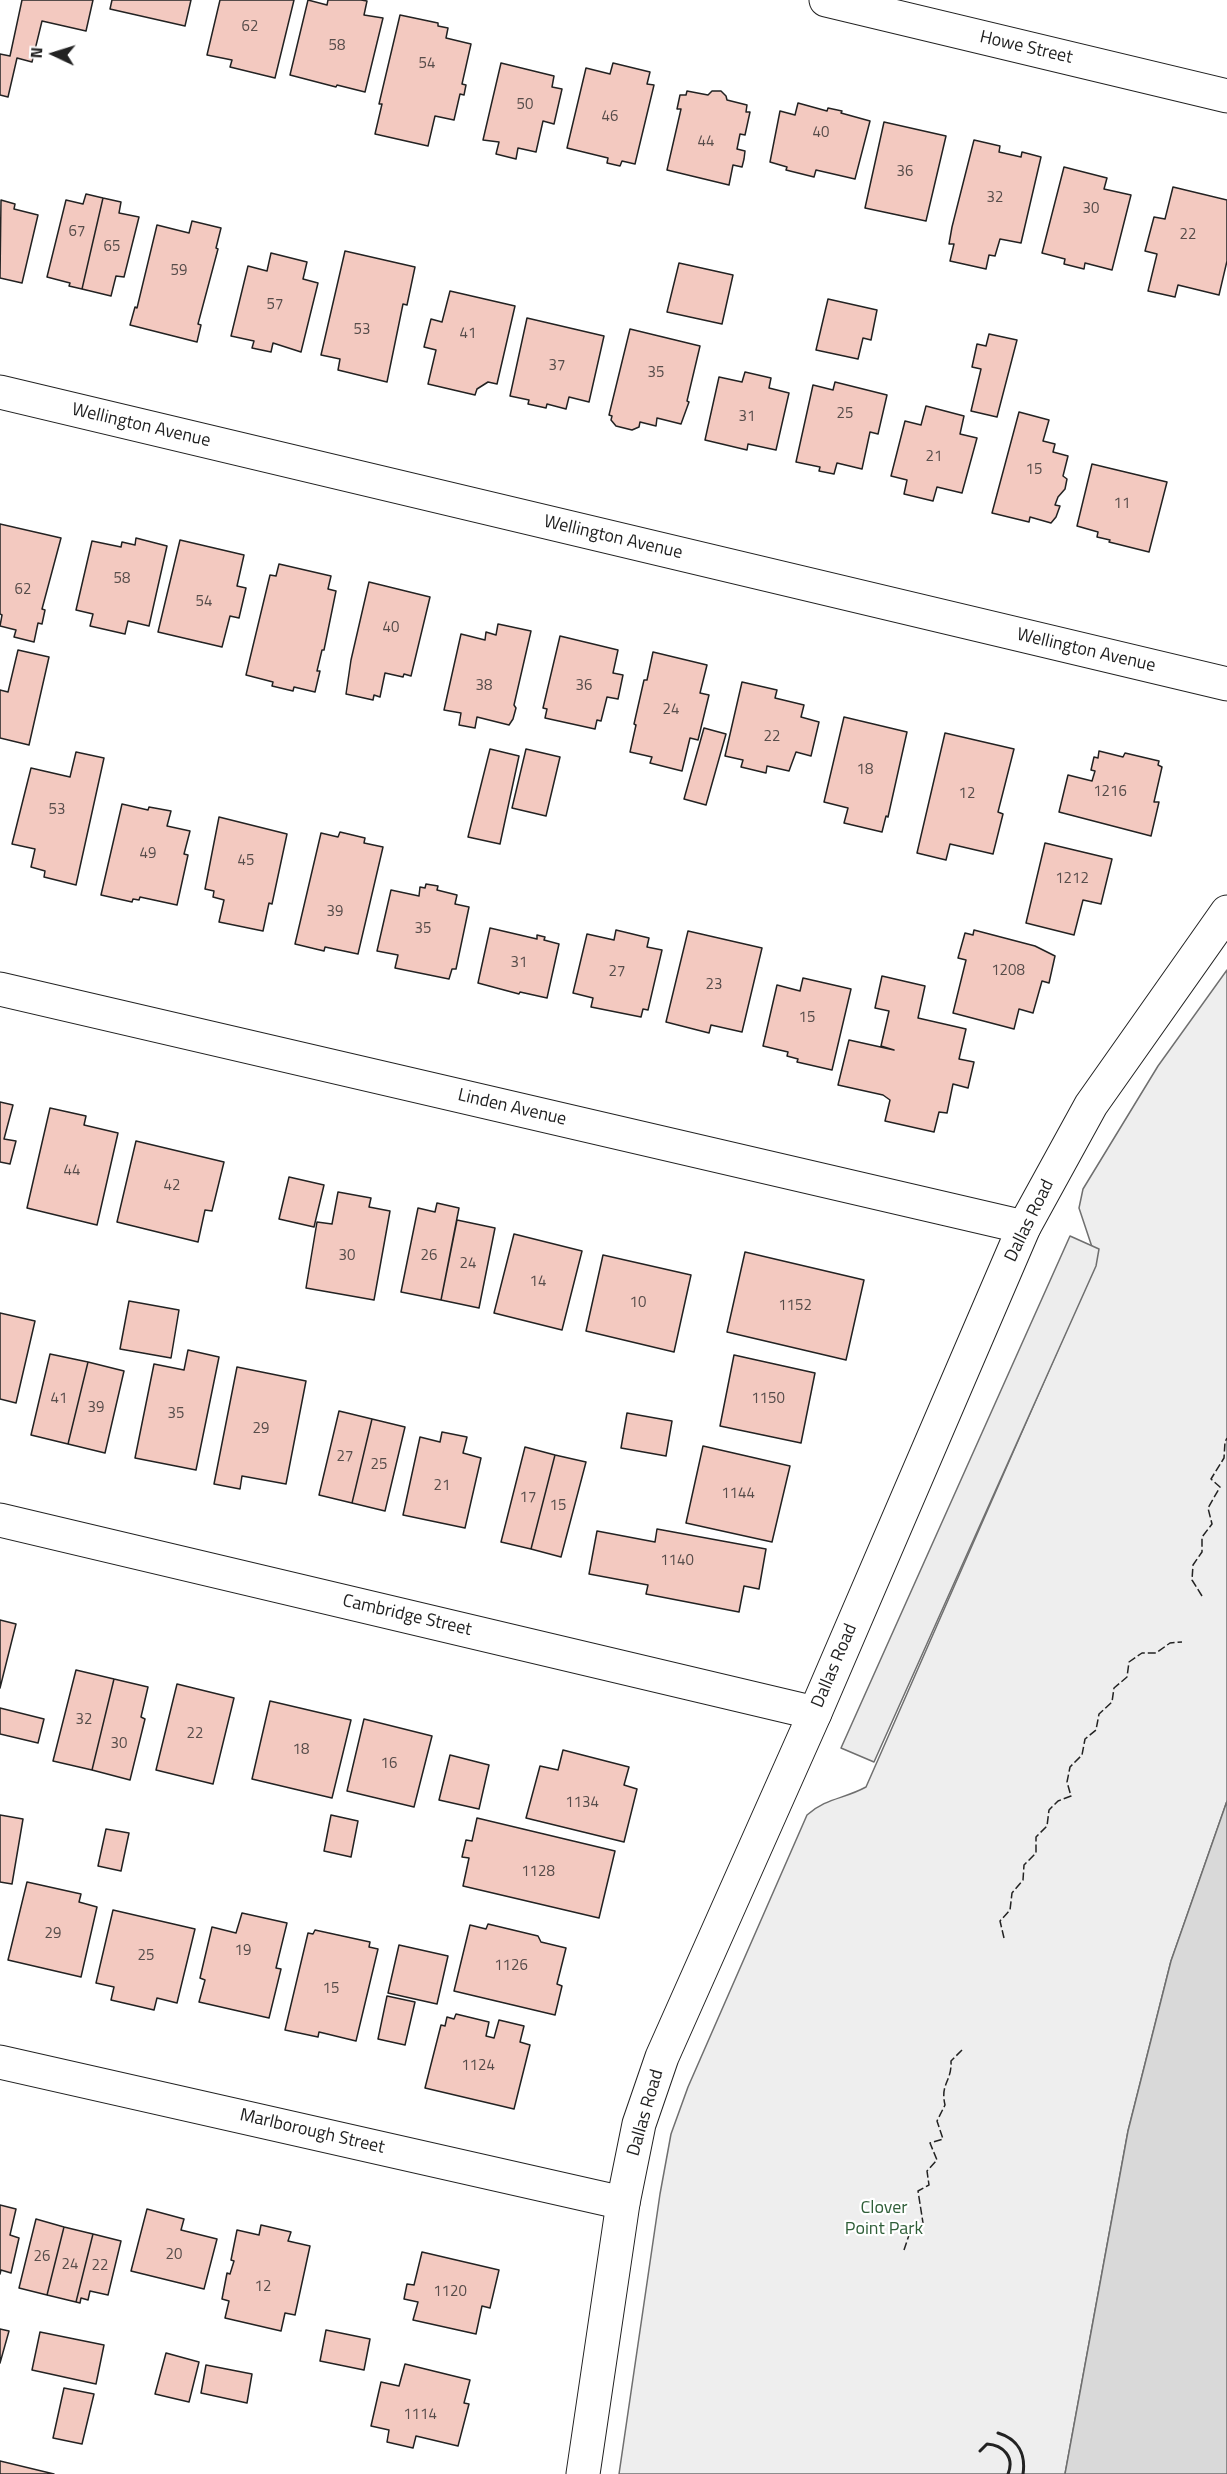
<!DOCTYPE html>
<style>
body{margin:0}
#map{position:relative;width:1227px;height:2474px;overflow:hidden;background:#fff;font-family:"Titillium Web",sans-serif}
canvas{display:block}
.north{position:absolute;left:24px;top:24px;width:60px;height:60px;-webkit-text-stroke:4px #fff;paint-order:stroke;rotate:274deg;font-size:16px;font-weight:700;line-height:24px;text-align:center;color:#222}
.north::after{content:'';display:block;margin:auto;width:21px;height:27px;background:#222;clip-path:polygon(50% 0,100% 100%,50% 72%,0 100%)}
</style>
<div id="map">
<canvas width="1227" height="2474"></canvas>
<div class="north">N</div>
</div>
<script>
const ctx = document.querySelector('canvas').getContext('2d');
ctx.lineJoin = 'round';
function fill(path, color) {
  ctx.fillStyle = color;
  ctx.fill(path, 'evenodd');
}
function trace(path, color, width, dash) {
  ctx.strokeStyle = color;
  ctx.lineWidth = width;
  ctx.lineCap = dash ? 'butt' : 'round';
  ctx.setLineDash(dash || []);
  ctx.stroke(path);
}
function label(font, color, halo, rows, align = 'center') {
  ctx.font = font + ' "Titillium Web",sans-serif';
  ctx.lineWidth = 4.5;
  ctx.setLineDash([]);
  ctx.textBaseline = 'middle';
  ctx.strokeStyle = halo;
  ctx.fillStyle = color;
  for (const [text, x, y, turn = 0] of rows) {
    ctx.save();
    ctx.translate(x, y);
    ctx.rotate((+turn || 0) * Math.PI / 180);
    ctx.textAlign = isNaN(turn) ? turn : align;
    if (halo) ctx.strokeText(text, 0, 0);
    ctx.fillText(text, 0, 0);
    ctx.restore();
  }
}
const green = new Path2D(`
 M1227 970V1801L1171 1961 1128 2131 1065 2474H619L660 2194 671 2134 688 2087 807 1815C826 1798 844 1799 866 1787L1090 1277 1096 1259 1079 1208 1083 1189 1158 1066Z`);
fill(green, '#eee');
trace(green, '#6f6f6f', 1.5);
const parking = new Path2D(`
 M1070 1236 1099 1249 1096 1266 874 1762 841 1748Z`);
fill(parking, '#ededed');
trace(parking, '#6f6f6f', 1.5);
const water = new Path2D(`
 M1227 1801V2474H1065L1128 2131 1171 1961Z`);
fill(water, '#d9d9d9');
trace(water, '#6f6f6f', 1.5);
const building = new Path2D(`
 M22 0H93L86 31 42 21 32 62 17 58 8 97 0 95V54L10 56Z
 M112 0H191L185 26 110 9Z
 M220 0H294L275 78 230 67 232 60 207 55Z
 M308 0 327 5 328 0H361L367 1 364 15 383 18 365 92 337 85 336 87 290 75Z
 M400 15 438 23V26L448 28 446 38 471 44 462 84 466 85 464 95 460 94 454 120 435 116 428 146 375 134 382 104H379Z
 M501 63 554 76 552 87 562 89 554 124 543 121 536 152 518 148 516 159 496 154 499 142 483 140Z
 M613 63 650 72 647 84 654 85 635 164 622 161 620 166 607 163 608 158 567 148 586 68 610 74Z
 M687 91 708 95 712 91H721L726 96 727 100 747 105 746 112H750L745 135 740 134 737 149 745 151 744 159 742 167 733 165 729 185 667 170 681 109H677L680 95H686Z
 M798 103 827 111 828 108 842 111 841 113 870 121 855 179 816 170 814 177 786 170 787 167 770 162 780 111 795 115Z
 M884 122 946 136 926 221 865 208Z
 M974 140 1000 146 999 152 1021 157 1022 152 1041 157 1021 243 1000 239 995 256 989 255 986 269 950 261 954 244H949L952 227Z
 M1064 167 1107 178 1104 189 1131 195 1112 270 1085 263 1084 269 1064 264 1065 259 1042 253Z
 M1173 187 1227 200V261L1219 295 1178 285 1175 297 1148 291 1157 254 1145 251 1154 217 1165 219Z
 M86 194 103 198 82 289 69 286 70 283 47 277 66 200 83 204Z
 M103 198 121 202 119 213 139 217 124 277 116 276 111 296 82 289Z
 M1 200 15 204 14 209 38 215 22 283 0 278Z
 M192 221 221 228 216 248 218 249 198 324 201 325 197 342 130 325 135 307 137 308 157 225 189 233Z
 M345 251 415 267 407 305 403 304 387 382 338 370 340 359 321 355Z
 M271 253 307 262 303 279 318 283 301 352 273 343 271 352 252 348 254 341 231 336 248 266 267 271Z
 M679 263 733 275 722 324 667 312Z
 M450 291 515 306 497 384 488 382 477 389 475 395 428 384 436 350 424 347 431 319 442 322Z
 M828 299 877 310 871 340 863 338 858 359 816 350Z
 M527 318 604 336 589 402 569 397 566 409 547 404 546 408 528 404 529 400 510 396Z
 M630 329 700 346 687 401 689 402 681 424 657 418 656 426 640 422 639 427 632 430 616 426 611 420 612 416 609 415Z
 M989 334 1017 340 997 417 971 411 981 369 972 367 977 344 986 346Z
 M745 372 771 378 769 388 789 393 776 450 748 444 747 450 705 440 719 377 742 382Z
 M835 382 887 395 878 434 870 432 862 469 837 463 834 474 819 471 820 467 796 462 813 385 833 390Z
 M926 406 964 416 960 434 977 438 962 493 937 487 933 501 904 494 907 480 891 476 905 421 921 425Z
 M1019 412 1049 420 1043 441 1055 444 1053 452 1068 456 1063 476 1067 479 1065 489 1058 497 1055 505 1060 506 1056 517 1051 523 1030 517 1029 522 992 513Z
 M1092 464 1167 482 1149 552 1109 542 1110 540 1097 537 1098 532 1077 526Z
 M0 524 61 538 42 609 45 610 42 624 38 623 34 642 14 637 16 630 0 626 2 615 0 614Z
 M136 538 167 546 149 626 128 621 125 634 90 626 93 614 76 610 92 541 121 547 122 542 135 545Z
 M180 540 244 555 237 586 246 588 239 618 230 616 222 647 158 632Z
 M279 564 331 576 328 589 336 591 324 650H322L317 671H320L315 692 294 687 293 691 272 686 273 682 246 675 270 575 276 576Z
 M369 582 430 597 411 676 404 674 403 677 385 673 380 697 374 695 373 700 346 694 351 660Z
 M498 624 531 631 514 705 516 708 513 719 509 725 477 717 475 728 459 725 461 713 444 710 461 634 485 640 486 632 496 635Z
 M560 636 618 650 613 673 623 675 618 699 607 697 601 721 597 720 595 729 545 718 547 709 543 708Z
 M18 650 49 657 29 745 0 738V690L8 692Z
 M653 652 707 665 700 693 709 695 698 740 690 738 682 771 650 763 652 757 630 752 636 725 634 724 644 680H647Z
 M742 682 777 690 775 698 804 705 801 717 819 722 811 756 796 752 789 771 767 766 766 773 741 767 743 760 725 756Z
 M844 717 907 732 888 817 886 816 882 832 844 823 848 808 824 802Z
 M704 728 726 734 706 805 684 799Z
 M945 733 1014 749 998 812 1003 814 993 854 950 844 946 860 917 853Z
 M490 749 519 756 500 844 468 837Z
 M526 749 560 757 546 816 512 808Z
 M1099 751 1123 757 1125 753 1159 761 1158 765 1162 767 1154 802H1159L1151 836 1059 812 1068 775 1092 781 1095 771 1091 770 1094 757 1098 758Z
 M76 752 104 758 76 885 44 877 45 871 31 867 35 849 12 844 31 768 70 777Z
 M122 804 148 810 149 807 171 811 167 826 190 831 184 854 188 855 177 905 140 897 139 900 133 899 132 902 101 895Z
 M219 817 287 834 272 904 269 903 263 931 219 922 224 900 213 897 214 891 205 889Z
 M340 832 365 838 364 843 383 847 358 954 325 947 324 951 295 944 321 833 338 837Z
 M1045 843 1112 859 1101 904 1083 900 1074 935 1026 923Z
 M426 884 438 886 437 890 457 895 455 904 469 907 456 969H452L449 979 395 968 398 955 377 951 391 890 419 896 420 887 425 888Z
 M490 928 537 939V935L545 937 544 940 559 944 547 998 520 992 519 994 478 983Z
 M616 930 649 938 647 947 662 950 648 1010 643 1009 641 1017 591 1007 593 998 573 993 587 934 614 940Z
 M974 930 1035 946 1055 956 1049 983 1042 981 1033 1013 1019 1009 1014 1029 953 1013 966 960 958 958 965 933 973 935Z
 M688 931 762 948 742 1032 711 1025 709 1033 666 1022Z
 M882 976 925 986 918 1018 966 1029 959 1059 974 1062 968 1088 953 1084 947 1113 939 1112 934 1132 885 1121 890 1100 883 1095 838 1085 849 1040 894 1050 881 1046 889 1011 875 1008Z
 M803 978 851 989 832 1070 797 1062 798 1059 787 1056 788 1052 763 1046 777 985 800 991Z
 M0 1102 13 1105 4 1139 16 1141 10 1164 0 1162Z
 M50 1108 86 1116 84 1125 118 1133 97 1225 27 1208Z
 M136 1141 224 1162 212 1211 205 1210 198 1242 117 1222Z
 M289 1177 324 1185 314 1227 279 1219Z
 M338 1192 371 1198 369 1207 390 1211 374 1300 306 1288 317 1222 332 1224Z
 M437 1203 459 1208 441 1300 401 1292 418 1208 435 1212Z
 M457 1220 495 1228 479 1308 441 1300Z
 M514 1234 582 1251 562 1330 494 1313Z
 M745 1252 864 1280 846 1360 727 1332Z
 M603 1255 691 1275 674 1352 586 1331Z
 M129 1301 179 1310 171 1358 120 1349Z
 M0 1313 35 1321 16 1403 0 1399Z
 M188 1350 219 1357 196 1470 135 1458 154 1364 184 1370Z
 M50 1354 88 1362 68 1444 31 1435Z
 M734 1355 815 1373 801 1443 720 1426Z
 M88 1362 124 1371 105 1453 68 1444Z
 M237 1367 306 1381 286 1484 242 1476 240 1489 214 1484Z
 M339 1411 372 1419 352 1503 319 1495Z
 M627 1413 672 1421 666 1456 621 1448Z
 M372 1419 405 1427 385 1511 352 1503Z
 M442 1432 467 1437 463 1453 481 1458 465 1528 403 1515 420 1437 440 1442Z
 M703 1446 790 1466 772 1542 686 1523Z
 M525 1447 555 1455 531 1549 501 1542Z
 M555 1455 586 1462 561 1557 531 1549Z
 M657 1529 766 1549 759 1589 744 1586 739 1612 646 1594 648 1585 589 1574 597 1531 655 1542Z
 M0 1620 16 1624 0 1688Z
 M76 1670 114 1679 92 1770 53 1761Z
 M114 1679 148 1687 141 1717 145 1719 130 1780 92 1770Z
 M177 1684 234 1698 213 1784 156 1770Z
 M270 1701 351 1720 332 1798 252 1779Z
 M0 1708 44 1719 38 1743 0 1734Z
 M364 1719 432 1736 414 1807 347 1791Z
 M563 1750 629 1767 624 1785 637 1789 624 1842 526 1818 540 1766 558 1770Z
 M450 1755 489 1765 479 1809 439 1800Z
 M0 1815 23 1819 12 1884 0 1882Z
 M331 1815 358 1821 351 1857 324 1851Z
 M477 1818 615 1851 599 1918 463 1886 469 1858 462 1857 466 1840 472 1841Z
 M106 1829 129 1833 121 1871 98 1866Z
 M27 1882 81 1894 79 1902 97 1907 81 1977 8 1960Z
 M113 1910 195 1929 177 2003 157 1998 154 2010 111 2000 114 1987 96 1983Z
 M242 1913 287 1923 276 1968 281 1969 269 2018 199 2002 205 1980 200 1978 212 1927 236 1933Z
 M488 1924 538 1936 541 1942 566 1948 557 1984 562 1986 555 2015 454 1991 470 1925 486 1929Z
 M315 1930 370 1942 369 1947 378 1949 356 2041 319 2032 318 2037 285 2030 308 1933 313 1934Z
 M399 1945 448 1956 437 2004 388 1993Z
 M387 1996 415 2002 405 2045 378 2039Z
 M456 2014 489 2022 486 2036 494 2038 499 2020 524 2026 520 2042 530 2045 514 2109 425 2088 441 2025 445 2026 447 2017 454 2019Z
 M0 2205 16 2209 10 2235 19 2238 11 2273 1 2270 0 2274Z
 M147 2209 184 2219 181 2230 217 2239 204 2289 131 2271Z
 M36 2219 64 2227 47 2295 19 2288Z
 M261 2225 291 2232 288 2241 310 2246 295 2315 285 2313 281 2331 225 2318 229 2301 222 2299 227 2273 230 2274 234 2261 231 2260 237 2230 259 2235Z
 M64 2227 93 2234 76 2302 47 2295Z
 M93 2234 121 2241 108 2295 90 2291 88 2300 81 2298 80 2303 76 2302Z
 M422 2252 499 2270 490 2308 482 2306 476 2334 413 2320 418 2302 404 2299 407 2284 414 2285Z
 M0 2329 9 2331 0 2363Z
 M326 2330 370 2339 364 2370 320 2361Z
 M40 2332 104 2345 96 2384 32 2370Z
 M166 2353 199 2362 189 2402 155 2394Z
 M405 2364 470 2380 464 2403 469 2404 458 2446 416 2436 413 2448 387 2442 389 2430 371 2426 381 2382 399 2386Z
 M206 2365 252 2374 247 2403 201 2393Z
 M64 2388 94 2394 82 2444 53 2438Z
 M0 2461 54 2474H0Z`);
fill(building, '#f3c9c0');
trace(building, '#222', 1.5);
const minor = new Path2D(`
 M826 0 1227 96
 M0 392 1227 684
 M0 989 1024 1227
 M0 1520 815 1713
 M0 2062 623 2203`);
const major = new Path2D(`
 M583 2474 623 2203 639 2124 662 2057 815 1713 1024 1227 1091 1105 1227 912`);
trace(minor, '#222', 35);
trace(major, '#222', 35);
trace(minor, '#fff', 33);
trace(major, '#fff', 33);
trace(new Path2D(`
 M1202 1596 1192 1580 1193 1565 1202 1552V1537L1212 1524 1208 1508 1220 1487 1211 1479 1224 1458 1225 1442 1227 1438
 M1004 1938 1000 1921 1010 1910 1012 1893 1023 1880 1024 1865 1036 1853V1837L1047 1826 1049 1810 1058 1801 1071 1796 1067 1782 1070 1767 1082 1755 1085 1739 1096 1730 1099 1714 1112 1702 1114 1688 1127 1677 1129 1662 1142 1653H1156L1170 1643 1182 1642
 M904 2250 911 2229 923 2223 918 2191 929 2185 927 2171 937 2160 930 2143 943 2139 937 2121 945 2105C940 2083 952 2082 951 2061L964 2048`), '#222', 1.5, [8, 3]);
trace(new Path2D(`
 M998 2433C1018 2439 1026 2454 1023 2474
 M980 2451 987 2444C1003 2445 1015 2457 1008 2474`), '#222', 3);
label('15px', '#564c4a', null, [
 ["62",250,27],
 ["58",337,46],
 ["54",427,64],
 ["50",525,105],
 ["46",610,117],
 ["40",821,133],
 ["44",706,142],
 ["36",905,172],
 ["32",995,198],
 ["30",1091,209],
 ["67",77,232],
 ["22",1188,235],
 ["65",112,247],
 ["59",179,271],
 ["57",275,305],
 ["53",362,330],
 ["41",468,334],
 ["37",557,366],
 ["35",656,373],
 ["25",845,414],
 ["31",747,417],
 ["21",934,457],
 ["15",1034,470],
 ["11",1122,504],
 ["58",122,579],
 ["62",23,590],
 ["54",204,602],
 ["40",391,628],
 ["38",484,686],
 ["36",584,686],
 ["24",671,710],
 ["22",772,737],
 ["18",865,770],
 ["1216",1110,792],
 ["12",967,794],
 ["53",57,810],
 ["49",148,854],
 ["45",246,861],
 ["1212",1072,879],
 ["39",335,912],
 ["35",423,929],
 ["31",519,963],
 ["1208",1008,971],
 ["27",617,972],
 ["23",714,985],
 ["15",807,1018],
 ["44",72,1171],
 ["42",172,1186],
 ["30",347,1256],
 ["26",429,1256],
 ["24",468,1264],
 ["14",538,1282],
 ["10",638,1303],
 ["1152",795,1306],
 ["41",59,1399],
 ["1150",768,1399],
 ["39",96,1408],
 ["35",176,1414],
 ["29",261,1429],
 ["27",345,1457],
 ["25",379,1465],
 ["21",442,1486],
 ["1144",738,1494],
 ["17",528,1498],
 ["15",558,1506],
 ["1140",677,1561],
 ["32",84,1720],
 ["22",195,1734],
 ["30",119,1744],
 ["18",301,1750],
 ["16",389,1764],
 ["1134",582,1803],
 ["1128",538,1872],
 ["29",53,1934],
 ["19",243,1951],
 ["25",146,1956],
 ["1126",511,1966],
 ["15",331,1989],
 ["1124",478,2066],
 ["20",174,2255],
 ["26",42,2257],
 ["24",70,2265],
 ["22",100,2266],
 ["12",263,2287],
 ["1120",450,2292],
 ["1114",420,2415]
]);
label('18px', '#222', '#fff', [
 ["Howe Street",1026,48,13],
 ["Wellington Avenue",141,426,13],
 ["Wellington Avenue",613,538,13],
 ["Wellington Avenue",1086,651,13],
 ["Linden Avenue",512,1108,13],
 ["Dallas Road",1030,1221,-64],
 ["Cambridge Street",407,1616,13],
 ["Dallas Road",835,1666,-67],
 ["Dallas Road",646,2113,-74],
 ["Marlborough Street",312,2132,13]
]);
label('18px', '#2f5e38', '#fff', [
 ["Clover",884,2209],
 ["Point Park",884,2230]
]);
</script>
